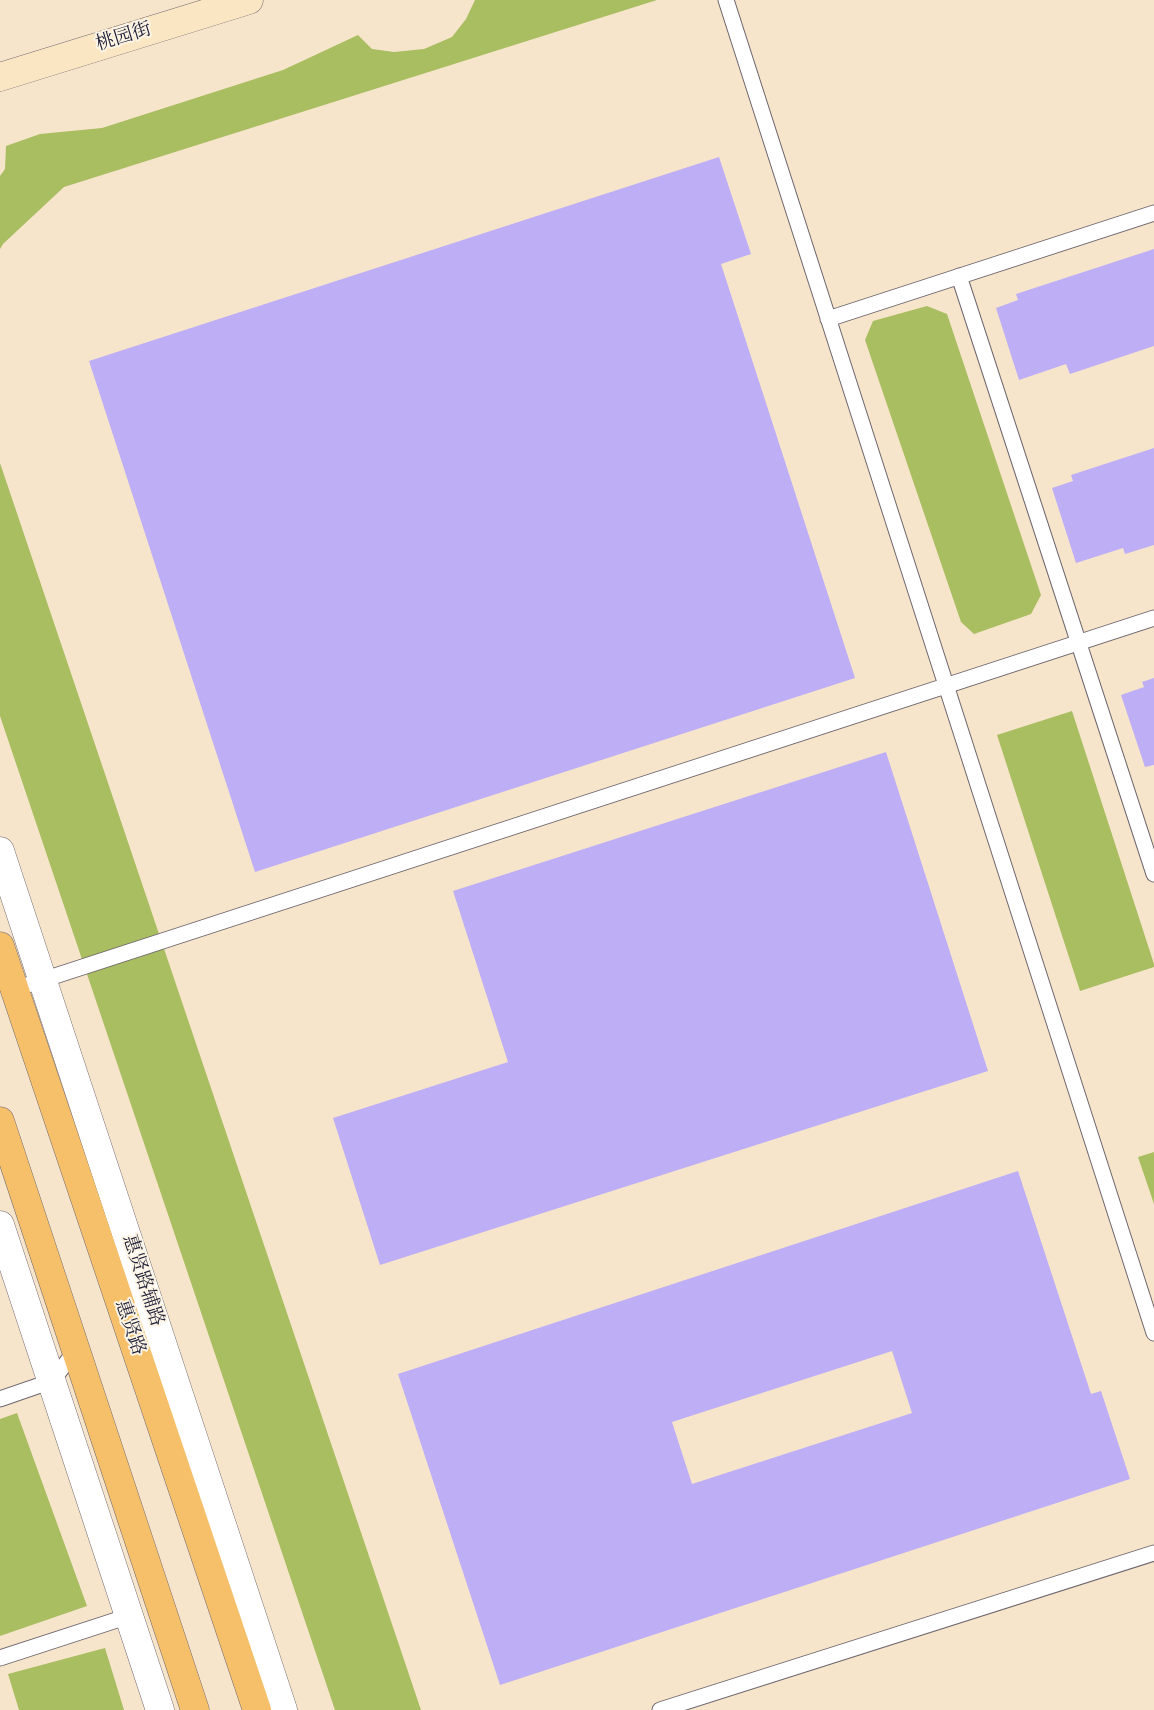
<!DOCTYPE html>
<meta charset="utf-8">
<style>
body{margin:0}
canvas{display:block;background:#f7e5cb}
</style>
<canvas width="1154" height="1710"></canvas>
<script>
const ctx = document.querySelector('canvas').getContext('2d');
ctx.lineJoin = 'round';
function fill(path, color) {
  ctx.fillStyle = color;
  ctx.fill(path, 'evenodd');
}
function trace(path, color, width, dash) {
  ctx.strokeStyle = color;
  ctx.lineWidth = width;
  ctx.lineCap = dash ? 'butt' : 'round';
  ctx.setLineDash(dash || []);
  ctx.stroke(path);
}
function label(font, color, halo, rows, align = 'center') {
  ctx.font = font + ' "IM FELL DW Pica","Noto Serif SC",serif';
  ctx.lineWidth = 4;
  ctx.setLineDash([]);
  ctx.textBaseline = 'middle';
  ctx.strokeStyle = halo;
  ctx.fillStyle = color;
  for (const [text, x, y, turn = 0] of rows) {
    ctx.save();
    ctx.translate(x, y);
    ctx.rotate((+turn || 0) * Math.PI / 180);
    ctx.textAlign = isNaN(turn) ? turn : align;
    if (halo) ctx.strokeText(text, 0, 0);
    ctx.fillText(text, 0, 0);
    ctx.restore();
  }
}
fill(new Path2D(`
 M475 0H657L64 187 3 244 0 249V176L5 169 6 146 40 134 102 128 283 70 358 35 372 49 394 52 424 49 452 37 466 19Z
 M927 306 947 314 1041 595 1031 614 974 634 961 622 865 340 873 321Z
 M0 463 421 1710H335L0 716Z
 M1072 711 1154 964V967L1080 991 997 735Z
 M1154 1152V1204L1138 1157Z
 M17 1413 87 1606 0 1636V1419Z
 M105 1648 124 1710H19L8 1674Z`), '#a9bd61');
fill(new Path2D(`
 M719 157 751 254 721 264 855 678 255 872 89 361Z
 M1154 249V346L1070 374 1066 364 1019 380 996 308 1018 300 1016 294Z
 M1154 448V545L1125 554 1123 548 1076 563 1052 488 1073 481 1071 475Z
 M1154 678V765L1145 767 1121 695 1144 687 1142 682Z
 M886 752 988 1071 380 1265 333 1118 508 1062 453 891Z
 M1018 1171 1091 1394 1101 1391 1130 1479 500 1685 398 1374ZM892 1351 912 1413 692 1484 672 1422Z`), '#bdaef6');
const service = new Path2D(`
 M726 0 1154 1333
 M959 276 1154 874
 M828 319 1154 213
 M15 989 1154 618
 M0 1399 52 1381 76 1350
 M0 1658 129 1616
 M660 1710 1154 1553`);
const tertiary = new Path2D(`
 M0 851 283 1710
 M0 1225 160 1710`);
const secondary = new Path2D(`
 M0 77 249 0`);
const primary = new Path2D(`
 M0 946 257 1710
 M0 1121 195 1710`);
trace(service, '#6d666d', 17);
trace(tertiary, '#6d666d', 29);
trace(secondary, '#6d666d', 29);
trace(primary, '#6d666d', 29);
trace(service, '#fff', 15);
trace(tertiary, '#fff', 28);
trace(secondary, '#fbe6c4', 28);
trace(primary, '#f6c06b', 28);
label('19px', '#22223b', '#fcf5e5', [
 ["桃园街",124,38,-17],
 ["惠贤路辅路",142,1281,72],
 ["惠贤路",129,1328,71]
]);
</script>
